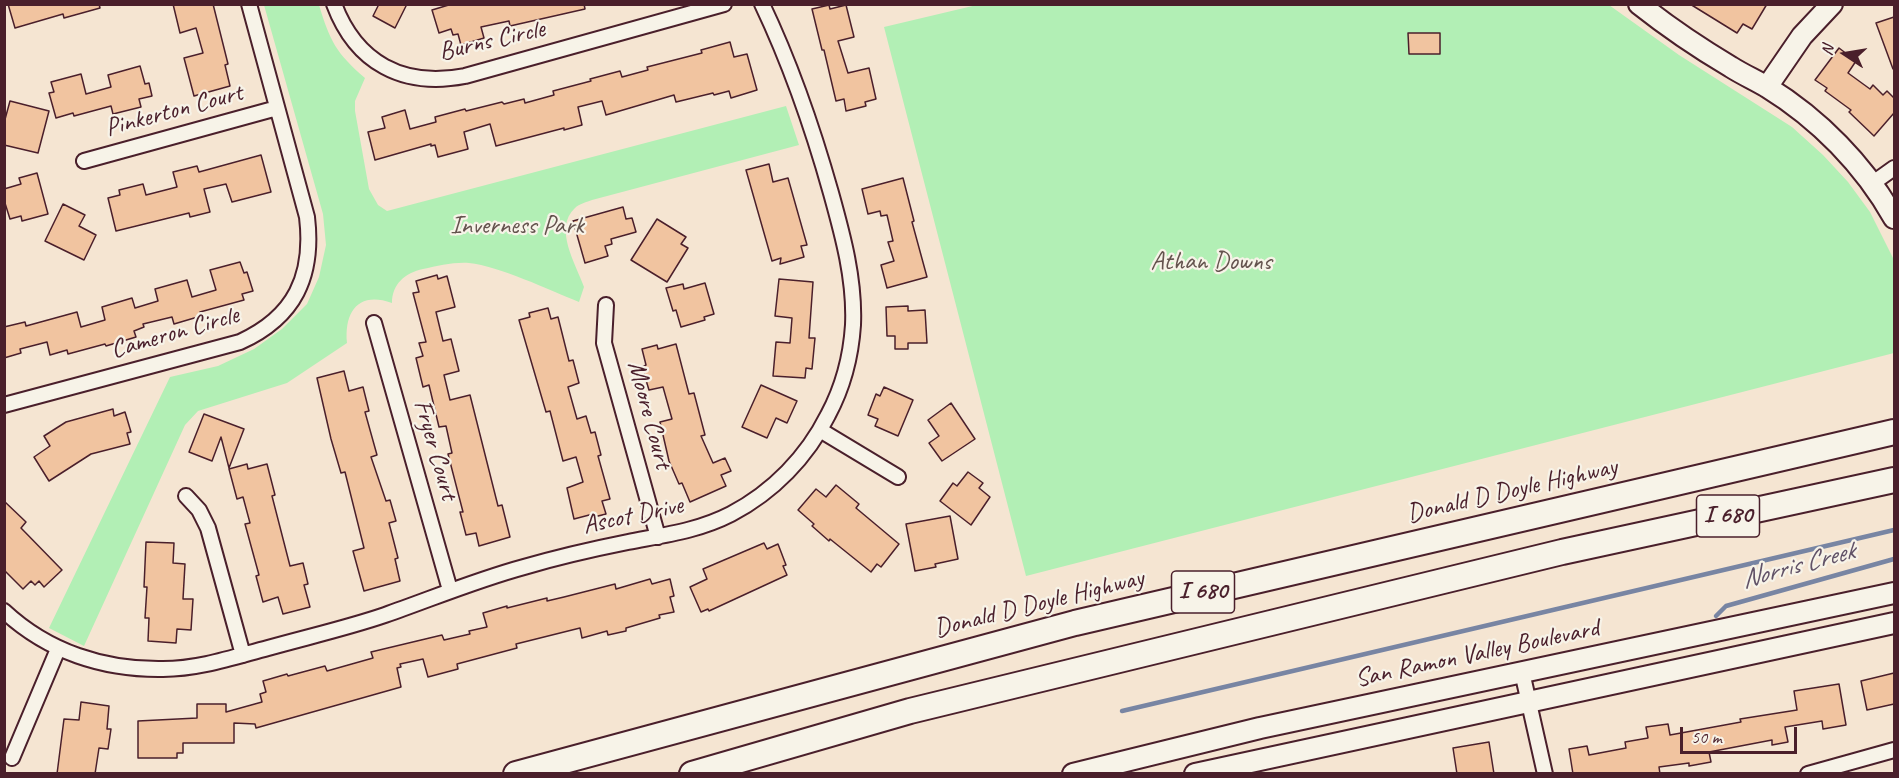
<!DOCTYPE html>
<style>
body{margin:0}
#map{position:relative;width:1899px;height:778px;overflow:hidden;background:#f5e5d2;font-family:Caveat,sans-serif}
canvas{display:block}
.frame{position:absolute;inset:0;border:6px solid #4a1f2b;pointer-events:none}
.north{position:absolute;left:1815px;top:24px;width:60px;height:60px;-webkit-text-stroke:4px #f7f3e8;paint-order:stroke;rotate:282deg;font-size:16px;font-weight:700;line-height:24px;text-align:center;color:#4a1f2b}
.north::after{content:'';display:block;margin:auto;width:21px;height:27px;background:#4a1f2b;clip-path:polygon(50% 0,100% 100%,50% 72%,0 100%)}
.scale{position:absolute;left:1680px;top:727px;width:117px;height:27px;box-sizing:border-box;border:3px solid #4a1f2b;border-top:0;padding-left:8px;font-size:18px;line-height:21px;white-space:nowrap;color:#4a1f2b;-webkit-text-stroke:4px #f7f3e8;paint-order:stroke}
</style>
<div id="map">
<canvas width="1899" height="778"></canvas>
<div class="frame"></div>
<div class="north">N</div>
<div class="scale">50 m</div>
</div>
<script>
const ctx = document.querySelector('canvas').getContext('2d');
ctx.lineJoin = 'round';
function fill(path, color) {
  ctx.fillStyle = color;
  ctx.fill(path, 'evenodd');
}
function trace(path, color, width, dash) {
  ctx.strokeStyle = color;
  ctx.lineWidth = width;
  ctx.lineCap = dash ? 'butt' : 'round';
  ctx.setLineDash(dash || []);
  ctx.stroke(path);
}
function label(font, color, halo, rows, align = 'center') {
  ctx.font = font + ' Caveat,sans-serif';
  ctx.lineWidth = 4.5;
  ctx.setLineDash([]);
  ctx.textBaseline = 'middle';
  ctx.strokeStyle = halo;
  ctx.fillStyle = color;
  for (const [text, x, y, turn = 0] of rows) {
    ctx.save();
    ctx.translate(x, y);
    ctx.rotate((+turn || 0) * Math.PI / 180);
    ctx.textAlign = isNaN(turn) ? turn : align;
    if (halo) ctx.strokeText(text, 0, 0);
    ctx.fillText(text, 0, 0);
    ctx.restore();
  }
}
fill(new Path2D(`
 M981 4 1609 5 1679 55 1792 127 1823 155 1848 182 1870 212 1894 260V353L1026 576 884 27Z
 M264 5H319C330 41 336 53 365 78L355 101V111L369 189 378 205 387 211 786 106 799 145 592 200C587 202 579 204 575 208 553 228 576 264 584 287L579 302C549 290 499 266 469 263 453 262 438 266 423 269 405 273 392 284 392 303 359 291 344 311 347 343L287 383 198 411 185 425 84 646 49 628 170 377 218 366 254 349 282 329 307 304 319 277 326 245 323 214Z`), '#b2efb5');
trace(new Path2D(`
 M1716 616 1726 606 1894 559
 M1122 711 1894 530`), '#7885a3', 4.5);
const building = new Path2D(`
 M8 4H99L100 8 64 18 63 14 15 28Z
 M173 4H213L228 64 225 65 230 86 194 96 184 58 203 53 196 28 180 33Z
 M379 4H407L395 28 373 16Z
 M452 4H584L585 9 510 26 509 21 481 27 484 38 461 45 458 34 453 35 451 29 439 33 432 10Z
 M1690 4H1767L1752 29 1743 24 1737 33Z
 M829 5 830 9 846 5 854 37 838 41 848 73 869 68 876 99 865 102 866 106 846 111 844 99 836 101 824 50H822L812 9Z
 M1894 17V69H1893L1876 23Z
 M1408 33H1440V54H1409Z
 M730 42 734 57 747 54 757 90 731 98 729 91 714 95 713 93 676 102 674 95 606 115 602 101 578 107 582 125 564 130V128L496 146 490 124 464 132 468 149 438 157 435 145 431 146V144L375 160 368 132 385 128 382 117 405 110 410 129 436 122 435 117 465 109 466 111 502 102 504 104 524 99 525 103 554 95 553 91 591 81 590 79 620 71 622 77 648 70 647 67 702 53 701 50Z
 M1839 48 1856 61 1848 73 1870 89 1873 85 1883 95 1887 91 1894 98V113L1874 136 1849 112 1851 110 1825 91 1827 88 1815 80Z
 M140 66 145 84 149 83 152 96 139 99 141 107 113 114 111 106 74 116 73 113 56 118 49 93 54 92 51 82 81 74 86 94 111 87 108 75Z
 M10 101 49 111 38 153 4 145V123Z
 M261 155 271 192 232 202 226 184 204 189 210 212 190 217 189 213 116 231 108 198 120 195 119 190 143 184 146 195 177 187 173 172 197 166 199 172Z
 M769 164 773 182 788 178 807 245 801 246 804 257 780 264 781 258 772 261 746 170Z
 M37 173 48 214 22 221 21 216 10 219 4 200V189L21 184 19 178Z
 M903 178 914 221 912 222 927 277 887 288 881 265 894 261 888 242 893 241 887 215 881 216 880 211 868 214 862 189Z
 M63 204 85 215 79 226 96 235 84 260 45 241Z
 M623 207 626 219 632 218 636 232 611 239 612 244 605 246 608 256 585 263 573 221Z
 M657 219 686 237 681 244 688 248 667 282 631 260Z
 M240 262 244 273 247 272 253 291 242 294 244 300 200 312 201 316 174 324 172 317 143 324 144 327 134 331 136 337 106 346 105 344 68 354 67 350 50 355 47 342 20 349 21 353 4 358V327L25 322 26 326 77 312 81 327 105 320 102 307 132 298 135 308 158 301 155 289 187 280 192 297 216 290 210 270Z
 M437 275 438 279 447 276 455 307 436 312 443 341 451 339 459 371 444 375 450 400 470 395 498 506 502 505 510 537 479 546 476 533 466 535 460 512H463L448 454 452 453 446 426 439 427 429 385 423 387 416 358 423 356 419 343 426 342 413 293 419 292 416 281Z
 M779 279 813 282 809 338H815L812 369 806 368 805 378 773 376 776 342 790 343 792 318 775 316Z
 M705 283 714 314 704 317 705 320 681 327 676 310 673 311 666 288 683 284 684 289Z
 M908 306V311L925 310 927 343H908V349H895V336H887L886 307Z
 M548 308 551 319 558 317 569 361 573 360 579 383 568 387 577 419 586 416 591 433 595 432 601 455 598 456 610 499 602 501 606 514 594 517 593 514 574 519 567 488 583 482 576 457 563 461 550 411 546 412 519 320 530 317 529 313Z
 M676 344 689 394 694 393 705 435 701 436 713 463 725 458 731 471 721 475 726 486 690 502 682 483 679 484 669 461 660 422 672 419 663 387 649 390 642 367 646 365 642 349 657 345 658 349Z
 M344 371 349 391 363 387 369 411 365 412 377 455 371 457 386 501 390 500 396 521 389 523 398 558 395 559 400 581 364 591 353 551 364 548 345 472 341 473 331 439 317 378Z
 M761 385 797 401 787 423 776 418 767 438 742 427Z
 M884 387 913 400 898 436 875 426 878 419 868 415 876 394 880 396Z
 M951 403 975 439 942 461 929 443 939 436 928 420Z
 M113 409 114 416 125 412 131 432 127 433 130 444 91 454 49 481 34 457 50 446 44 436 66 422Z
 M204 414 244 429 229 468 221 437 212 461 189 452Z
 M247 464 248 469 267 464 275 495 272 496 290 566 303 563 308 584 304 585 310 607 283 614 278 597 263 602 256 576 259 575 245 524 250 523 243 497 237 499 229 469Z
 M968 472 983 483 979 488 990 497 971 525 940 501 953 483 957 486Z
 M836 485 859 504 856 508 899 544 881 567 877 564 871 572 830 539 829 541 812 526 814 524 798 510 816 489 826 497Z
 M4 501 26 522 21 528 62 570 44 587 39 581 35 585 31 581 23 589 4 570Z
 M950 516 958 559 935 564 936 567 915 571 906 524Z
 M146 542 174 543 173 563 185 564 183 599H193L191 630 177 629 176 643 148 641 149 618H145L147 587H144Z
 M764 543 767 549 778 544 786 565 783 566 787 575 709 611 708 609 701 612 690 587 707 579 703 569Z
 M650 579 652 584 670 579 674 596 670 597 674 612 659 615 660 618 626 628V631L608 635 607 631 582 638 580 628 516 644 517 648 457 664 458 669 428 677 423 659 400 664 401 667 397 668 401 687 256 728 255 724 234 723V743H183V753H177V758H138V721L197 718V704H226V712L262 702 260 694 266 692 263 681 287 674 288 676 325 666 327 671 373 658 371 652 442 635 444 640 470 634 469 631 487 627 483 613 507 606V608L547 598V601L564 597 615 584 616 589Z
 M1894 673V704L1867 710 1861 681Z
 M1839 684 1846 725 1823 729 1822 721 1785 727 1788 742 1772 745V740L1709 752 1711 762 1689 766V763L1659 767 1660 774H1573L1569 749 1587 746 1589 755 1626 748 1625 742 1648 738 1646 727 1668 724 1670 735 1741 722 1740 719 1797 710 1794 691Z
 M81 702 109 706 107 729H111L108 749 99 748 95 774H57L64 719 79 720Z
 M1489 742 1494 774H1457L1453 748Z`);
fill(building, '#f1c4a0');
trace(building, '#4a1f2b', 1.5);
const street = new Path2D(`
 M334 4C356 63 403 88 465 76L724 4
 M84 161 277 108
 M1873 183 1894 168
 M606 305 604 343 658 537
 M374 323 450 590
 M4 405 240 342C295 317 314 276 307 217L249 4
 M820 430 898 477
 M186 496 199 510 208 528 243 655
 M4 611C48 652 104 670 163 669 199 669 234 657 268 648 307 637 347 628 385 615 431 599 476 580 524 567 558 557 593 549 628 542 664 535 698 531 731 514 773 492 807 457 828 415 843 387 851 356 853 325 855 280 843 236 831 193 813 129 791 65 762 4
 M1522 672 1545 774
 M12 758 58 649
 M1808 774 1894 750`);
const secondary = new Path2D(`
 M1639 4C1668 27 1699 48 1731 67 1742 74 1755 80 1767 87 1819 119 1864 165 1894 218
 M1767 87 1802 36 1832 4
 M1073 774 1260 728 1894 593
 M1195 774 1894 623`);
const highway = new Path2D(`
 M516 774 1075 623 1894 432
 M692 774 910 711 1562 552 1894 480`);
trace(street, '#4a1f2b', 18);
trace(secondary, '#4a1f2b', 24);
trace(highway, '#4a1f2b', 28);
trace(street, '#f7f3e8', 14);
trace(secondary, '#f7f3e8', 20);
trace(highway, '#f7f3e8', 24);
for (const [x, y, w] of [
 [1728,516,63],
 [1203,592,63]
]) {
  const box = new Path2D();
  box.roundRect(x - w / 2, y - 21, w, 42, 4.5);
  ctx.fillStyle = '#f7f3e8';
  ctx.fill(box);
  trace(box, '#4a1f2b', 1.5);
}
label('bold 24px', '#4a1f2b', null, [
 ["I 680",1728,516],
 ["I 680",1203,592]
]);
label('26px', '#4a1f2b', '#f7f3e8', [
 ["Burns Circle",492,41,-13],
 ["Pinkerton Court",174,111,-15],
 ["Cameron Circle",175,333,-16],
 ["Moore Court",649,415,75],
 ["Fryer Court",435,450,74],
 ["Donald D Doyle Highway",1512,491,-13],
 ["Ascot Drive",633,516,-12],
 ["Donald D Doyle Highway",1039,604,-14],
 ["San Ramon Valley Boulevard",1477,654,-12]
]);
label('26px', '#64534e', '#f7f3e8', [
 ["Inverness Park",517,226],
 ["Athan Downs",1211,262]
]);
label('italic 27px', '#615267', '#f7f3e8', [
 ["Norris Creek",1798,566,-15]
]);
</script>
